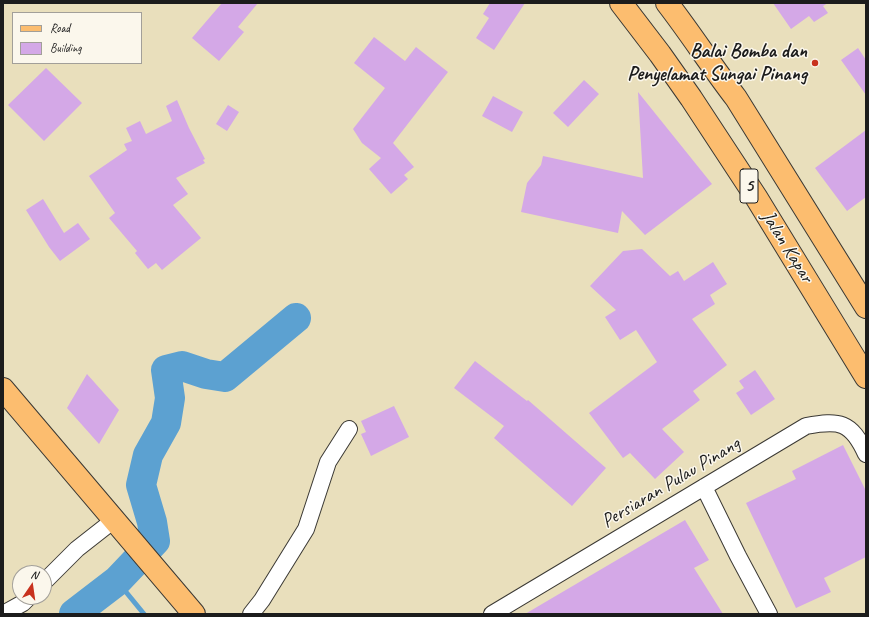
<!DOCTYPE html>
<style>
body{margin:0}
#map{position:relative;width:869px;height:617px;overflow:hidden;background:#e9dfbc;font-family:Caveat,sans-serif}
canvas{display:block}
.frame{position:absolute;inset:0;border:4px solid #1c1c1c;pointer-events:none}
.legend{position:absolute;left:12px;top:12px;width:130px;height:52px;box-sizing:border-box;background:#fbf7ec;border:1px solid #a29f99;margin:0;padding:5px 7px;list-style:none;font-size:12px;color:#1c1c1c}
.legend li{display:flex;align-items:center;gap:8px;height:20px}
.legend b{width:20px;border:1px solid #a29f99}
.north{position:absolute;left:12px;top:565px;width:40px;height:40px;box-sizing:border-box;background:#fbf7ec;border:1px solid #a29f99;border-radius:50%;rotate:13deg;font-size:11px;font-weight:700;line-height:16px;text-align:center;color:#1c1c1c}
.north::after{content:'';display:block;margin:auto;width:14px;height:18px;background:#c8321e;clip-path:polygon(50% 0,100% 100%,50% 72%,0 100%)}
</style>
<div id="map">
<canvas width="869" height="617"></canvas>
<div class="frame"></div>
<ul class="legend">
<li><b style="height:5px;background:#fcbd6f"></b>Road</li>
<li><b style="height:11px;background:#d4a8e7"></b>Building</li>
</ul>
<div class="north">N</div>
</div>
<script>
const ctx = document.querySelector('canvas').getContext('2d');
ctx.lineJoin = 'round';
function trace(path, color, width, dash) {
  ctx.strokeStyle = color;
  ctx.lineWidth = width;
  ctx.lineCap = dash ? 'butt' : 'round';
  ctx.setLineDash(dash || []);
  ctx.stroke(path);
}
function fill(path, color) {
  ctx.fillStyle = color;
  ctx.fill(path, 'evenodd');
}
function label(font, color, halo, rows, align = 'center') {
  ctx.font = font + ' Caveat,sans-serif';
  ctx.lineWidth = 3;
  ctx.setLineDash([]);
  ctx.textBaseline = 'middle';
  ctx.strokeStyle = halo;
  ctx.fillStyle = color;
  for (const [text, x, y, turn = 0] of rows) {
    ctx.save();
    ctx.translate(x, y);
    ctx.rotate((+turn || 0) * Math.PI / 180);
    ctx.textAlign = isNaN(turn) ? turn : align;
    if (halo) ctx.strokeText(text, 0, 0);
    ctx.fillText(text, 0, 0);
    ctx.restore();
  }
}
trace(new Path2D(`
 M117 581 144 614`), '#5ca1d1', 5);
trace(new Path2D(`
 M74 614 117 581 155 541 152 522 141 485 148 455 166 423 170 398 166 370 182 366 206 374 225 377 296 318`), '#5ca1d1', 30);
fill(new Path2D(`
 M222 3H258L238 27 244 32 219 61 192 38Z
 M490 3H525L494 50 476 38 489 18 483 14Z
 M773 3H828L823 6 828 13 814 22 809 16 791 29Z
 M374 37 405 61 416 47 448 72 393 143 414 167 404 175 408 179 391 194 369 169 381 158 362 143 353 129 385 88 354 63Z
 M858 48 866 60V95L841 60Z
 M46 68 82 103 44 141 8 105Z
 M584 80 599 94 568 127 553 113Z
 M638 92 712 184 645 235 622 211 618 233 521 212 527 183 541 165 543 156 643 178Z
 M493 96 523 112 512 132 482 116Z
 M177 100 189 128 205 159 203 160 205 163 176 178 188 194 173 205 201 238 162 270 156 263 148 269 135 253 137 251 109 218 115 213 89 176 127 150 124 144 132 141 126 128 140 121 146 134 172 121 166 106Z
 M228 105 239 112 227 131 216 124Z
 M866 130V197L847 211 815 168Z
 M43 199 64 233 78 223 90 239 60 261 49 247 26 210Z
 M642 249 670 276 678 271 684 281 713 262 727 284 710 295 715 304 692 319 727 365 693 391 700 400 662 429 684 452 655 479 630 453 623 458 589 413 657 362 636 330 620 340 605 317 616 310 590 286 623 251Z
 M475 361 527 401 528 400 606 468 572 506 494 438 504 426 454 388Z
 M755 370 775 399 751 415 736 393 744 388 739 381Z
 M87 374 119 410 99 444 67 408Z
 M394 406 409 437 371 456 361 434 366 432 361 421Z
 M843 445 866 491V557L824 578 831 592 796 608 746 503 796 479 792 471Z
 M685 520 709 560 694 568 723 614H525Z`), '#d4a8e7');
const street = new Path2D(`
 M704 487 738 556 769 614
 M44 582 77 549 114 520
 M3 614 23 603 29 597
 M251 614 262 600 306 529 328 462 349 429
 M492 614 806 426C839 420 851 421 866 454`);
const primary = new Path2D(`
 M3 389 194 614`);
const highway = new Path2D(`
 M621 3 660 54 691 98 756 197 866 377
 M667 3C691 34 712 67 736 98L866 307`);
trace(street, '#3b3934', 18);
trace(primary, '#3b3934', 24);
trace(highway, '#3b3934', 24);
trace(street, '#fff', 16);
trace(primary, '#fcbd6f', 22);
trace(highway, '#fcbd6f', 22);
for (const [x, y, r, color] of [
 [815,63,4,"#c8321e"]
]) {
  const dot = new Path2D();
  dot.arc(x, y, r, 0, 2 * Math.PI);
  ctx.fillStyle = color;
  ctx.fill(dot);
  trace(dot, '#fbf7ec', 1.5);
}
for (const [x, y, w] of [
 [749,186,18]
]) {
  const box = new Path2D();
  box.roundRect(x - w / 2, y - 17, w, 34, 3);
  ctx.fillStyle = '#fbf7ec';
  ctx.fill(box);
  trace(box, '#1c1c1c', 1);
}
label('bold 19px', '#1c1c1c', null, [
 ["5",749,186]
]);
label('bold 20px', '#1c1c1c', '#fbf7ec', [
 ["Balai Bomba dan",807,52],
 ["Penyelamat Sungai Pinang",807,75]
], 'right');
label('20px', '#1c1c1c', '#fbf7ec', [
 ["Jalan Kapar",787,247,58],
 ["Persiaran Pulau Pinang",671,483,-31]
]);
</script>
